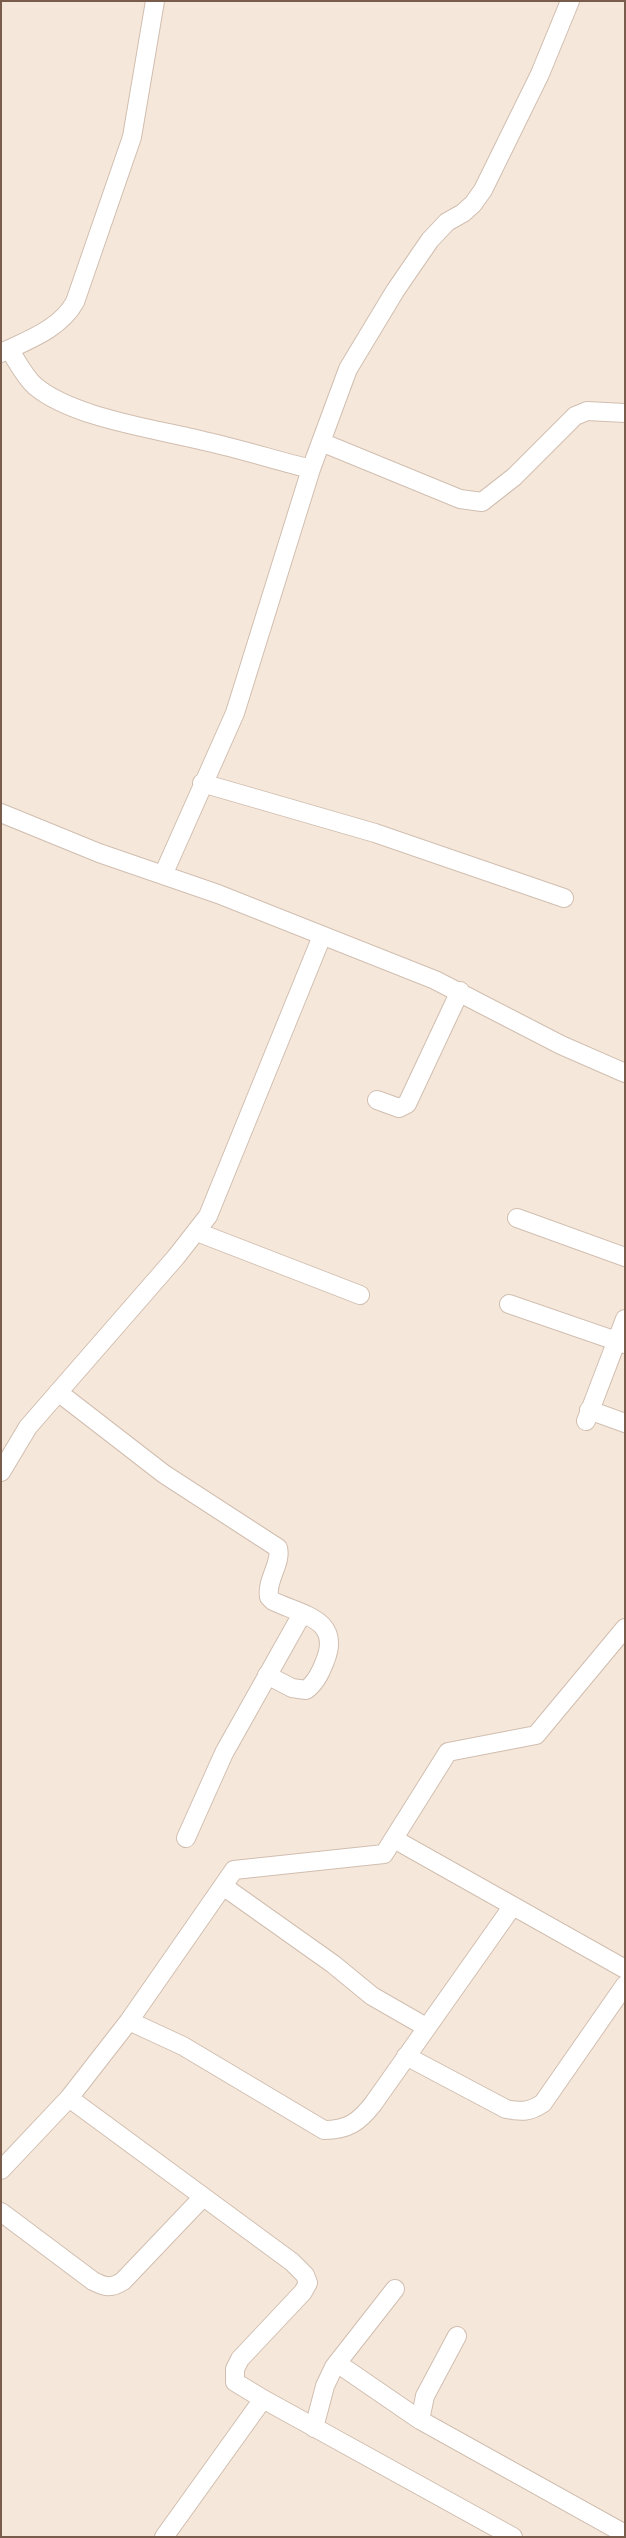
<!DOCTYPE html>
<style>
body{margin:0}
#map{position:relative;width:626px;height:2538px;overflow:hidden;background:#fdf6ec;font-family:Barlow,sans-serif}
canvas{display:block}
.frame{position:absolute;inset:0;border:2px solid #7a5c4d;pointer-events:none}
</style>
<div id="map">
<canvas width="626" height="2538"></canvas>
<div class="frame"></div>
</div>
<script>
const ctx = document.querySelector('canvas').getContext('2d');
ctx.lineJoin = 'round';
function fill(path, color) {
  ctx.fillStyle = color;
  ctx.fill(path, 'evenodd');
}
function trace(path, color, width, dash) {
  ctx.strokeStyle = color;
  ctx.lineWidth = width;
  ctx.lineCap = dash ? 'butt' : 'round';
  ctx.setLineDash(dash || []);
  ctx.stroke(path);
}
fill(new Path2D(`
 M1 1H625V2537H1Z`), '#f5e8da');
const minor = new Path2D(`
 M9 349C17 361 24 376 35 386 73 418 156 429 204 441 240 449 275 460 311 469
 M1 353C28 340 60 329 75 302L132 137 155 1
 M321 442 460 499 482 502 514 477 575 416 587 411 625 413
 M202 783 375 833 564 898
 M1 813 99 853 218 894 435 980 561 1045 625 1073
 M163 875 235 713 311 469 348 369 395 291 430 240 447 222 463 213 473 204 483 190 540 74 570 1
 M377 1100 399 1108 407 1104 460 991
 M517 1218 625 1257
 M197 1232 360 1295
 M509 1304 625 1344
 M58 1392 164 1474 278 1548C282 1563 266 1580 269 1597L273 1601C302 1615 342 1619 325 1661 321 1672 316 1683 306 1690L292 1688 267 1675
 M589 1410 625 1423
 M586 1421 625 1319
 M1 1472 28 1427 176 1257 208 1216 322 936
 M186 1838 224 1753 302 1614
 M394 1839 625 1969
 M223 1886 333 1964 372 1996 426 2027
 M129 2021 234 1870 384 1854 448 1752 536 1735 625 1628
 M406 2056 506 2109C522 2112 530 2112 543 2103L625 1985
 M69 2098 292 2262 305 2275 308 2283 303 2292 240 2359 235 2369V2382L263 2399 513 2537
 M1 2170 69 2098 129 2021 183 2046 324 2130C348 2130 359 2122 373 2104L512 1907
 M1 2212 93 2281C105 2287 111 2289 123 2281L203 2197
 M337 2363 420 2420 625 2534
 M420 2420 425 2396 457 2336
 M314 2428 325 2386 334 2367 395 2289
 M164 2537 263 2399`);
trace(minor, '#d1beb0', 20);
trace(minor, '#fff', 18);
</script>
